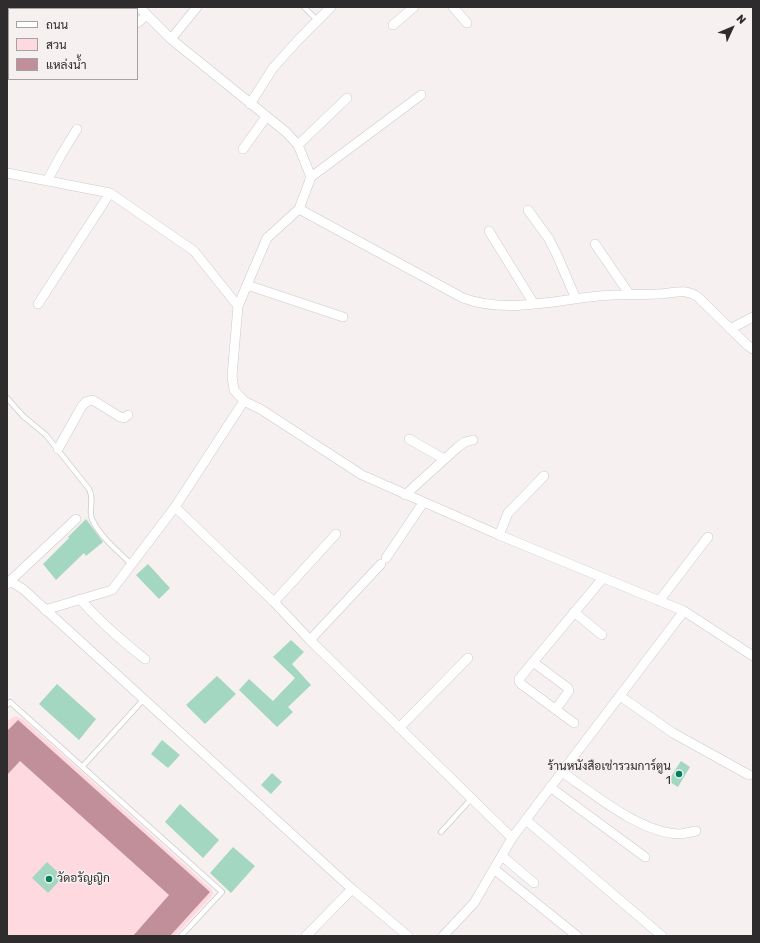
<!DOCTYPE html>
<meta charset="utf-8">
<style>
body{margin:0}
#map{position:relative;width:760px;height:943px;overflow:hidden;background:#f6f0f1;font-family:Rubik,Sarabun,sans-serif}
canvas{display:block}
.frame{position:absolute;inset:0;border:8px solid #2f2c2d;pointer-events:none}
.legend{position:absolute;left:8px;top:8px;width:130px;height:72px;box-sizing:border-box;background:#f6f0f1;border:1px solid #a6a2a3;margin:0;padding:5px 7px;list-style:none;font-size:12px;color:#2f2c2d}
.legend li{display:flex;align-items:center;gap:8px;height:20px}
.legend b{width:20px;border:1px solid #a6a2a3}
.north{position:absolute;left:712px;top:8px;width:40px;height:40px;-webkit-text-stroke:3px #f6f0f1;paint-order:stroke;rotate:46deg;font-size:11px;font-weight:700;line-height:16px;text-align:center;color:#2f2c2d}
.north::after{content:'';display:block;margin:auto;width:14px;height:18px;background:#2f2c2d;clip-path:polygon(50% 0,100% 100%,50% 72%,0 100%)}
</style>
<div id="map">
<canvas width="760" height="943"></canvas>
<div class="frame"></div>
<ul class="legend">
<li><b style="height:5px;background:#fff"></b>ถนน</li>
<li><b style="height:11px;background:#fed9e0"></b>สวน</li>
<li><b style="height:11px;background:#c18f9a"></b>แหล่งน้ำ</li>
</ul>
<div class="north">N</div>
</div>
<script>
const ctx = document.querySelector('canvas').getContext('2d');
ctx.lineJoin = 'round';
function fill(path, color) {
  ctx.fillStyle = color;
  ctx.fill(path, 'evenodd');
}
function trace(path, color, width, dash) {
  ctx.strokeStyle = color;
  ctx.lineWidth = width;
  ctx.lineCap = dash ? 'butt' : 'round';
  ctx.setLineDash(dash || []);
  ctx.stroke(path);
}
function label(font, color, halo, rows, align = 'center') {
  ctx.font = font + ' Rubik,Sarabun,sans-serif';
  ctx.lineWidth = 3;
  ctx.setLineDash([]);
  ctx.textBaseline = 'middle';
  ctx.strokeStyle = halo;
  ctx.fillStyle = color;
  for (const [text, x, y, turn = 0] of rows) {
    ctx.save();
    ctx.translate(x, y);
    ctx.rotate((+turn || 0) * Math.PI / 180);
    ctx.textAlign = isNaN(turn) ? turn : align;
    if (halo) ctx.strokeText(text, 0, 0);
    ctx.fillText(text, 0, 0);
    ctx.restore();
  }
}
fill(new Path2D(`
 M15 716 23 719 211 889 213 893 210 898 175 936H7V721Z`), '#fed9e0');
fill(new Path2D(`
 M18 720 210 892 170 936H133L169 895 20 761 7 775V731Z`), '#c18f9a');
fill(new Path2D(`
 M86 519 103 542 86 556 84 553 56 580 43 564 69 538 68 537Z
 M148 564 170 588 159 599 136 575Z
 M291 640 304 652 292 664 311 685 288 707 293 712 277 727 239 690 249 679 273 701 295 678 273 657Z
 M217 676 236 694 205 724 186 705Z
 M57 684 96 719 79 740 39 704Z
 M162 740 180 755 168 768 151 754Z
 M681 761 690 767 678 787 668 781Z
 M272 773 282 782 271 794 261 785Z
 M180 804 219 840 203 858 165 822Z
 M233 847 255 866 231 893 210 873Z
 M47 862 63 877 48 893 32 878Z`), '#a3d7c2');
const lane = new Path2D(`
 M304 7 317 20
 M7 398 23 416 46 435 89 489C95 500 88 510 92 519 100 537 118 551 131 564
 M7 705 10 702 222 892 181 936
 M83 766 143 700
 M441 832 472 798`);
const street = new Path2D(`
 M139 7 171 39 286 132 298 145 311 177 299 209 267 238 238 306 232 376 234 390 244 401
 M453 7 467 23
 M137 23 146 16
 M393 25 414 7
 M171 39 197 7
 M250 104 273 68 299 39 331 7
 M298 145 347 98
 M243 149 266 117
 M7 173 110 193 194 251 238 306
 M311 177 421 95
 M47 181 61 155 77 129
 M299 209 463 298C506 314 554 300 599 296 618 294 638 295 657 294 673 294 684 287 698 297L747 345 753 349
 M528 210 549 239 557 255 576 299
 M489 231 534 304
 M595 244 630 295
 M247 285 343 317
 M38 304 110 193
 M730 329 753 317
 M409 439 444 459
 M58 449 82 406 86 402 92 400 96 402 120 417 124 418 128 415
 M405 495 458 447 465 442 473 440
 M175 507 274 602 310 640 512 838 684 611
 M499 535 508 513 544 476
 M386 558 423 503
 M10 581 76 519
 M7 584 10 581 23 589 352 889 408 936
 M80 599C100 622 122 641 145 659
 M659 601 708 537
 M274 602 336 534
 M45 610 112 590 175 507 244 401 262 410 362 475 499 535 684 611 753 656
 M574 612 602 635
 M310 640 381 564
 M533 662 568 688 569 691 556 709
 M620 696 673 733 749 775
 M574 723 521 684 519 681V679L603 578
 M399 728 468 658
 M562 772C594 794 641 834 681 834 686 833 691 832 696 831
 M550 787 645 857
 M526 820 662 936
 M502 856 534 883
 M494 869 577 936
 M306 936 352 889
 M443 936 474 903 512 838`);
trace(lane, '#cfc8c9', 6);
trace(street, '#cfc8c9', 10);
trace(lane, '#fff', 4.5);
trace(street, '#fff', 9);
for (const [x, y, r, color] of [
 [679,774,4,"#018060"],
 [49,879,4,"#018060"]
]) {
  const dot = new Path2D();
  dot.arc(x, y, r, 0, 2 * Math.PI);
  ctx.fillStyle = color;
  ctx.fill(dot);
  trace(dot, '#f6f0f1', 1.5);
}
label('12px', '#2f2c2d', '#f6f0f1', [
 ["ร้านหนังสือเช่ารวมการ์ตูน",671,767],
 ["1",671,781],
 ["วัดอรัญญิก",57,879,"left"]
], 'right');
</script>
